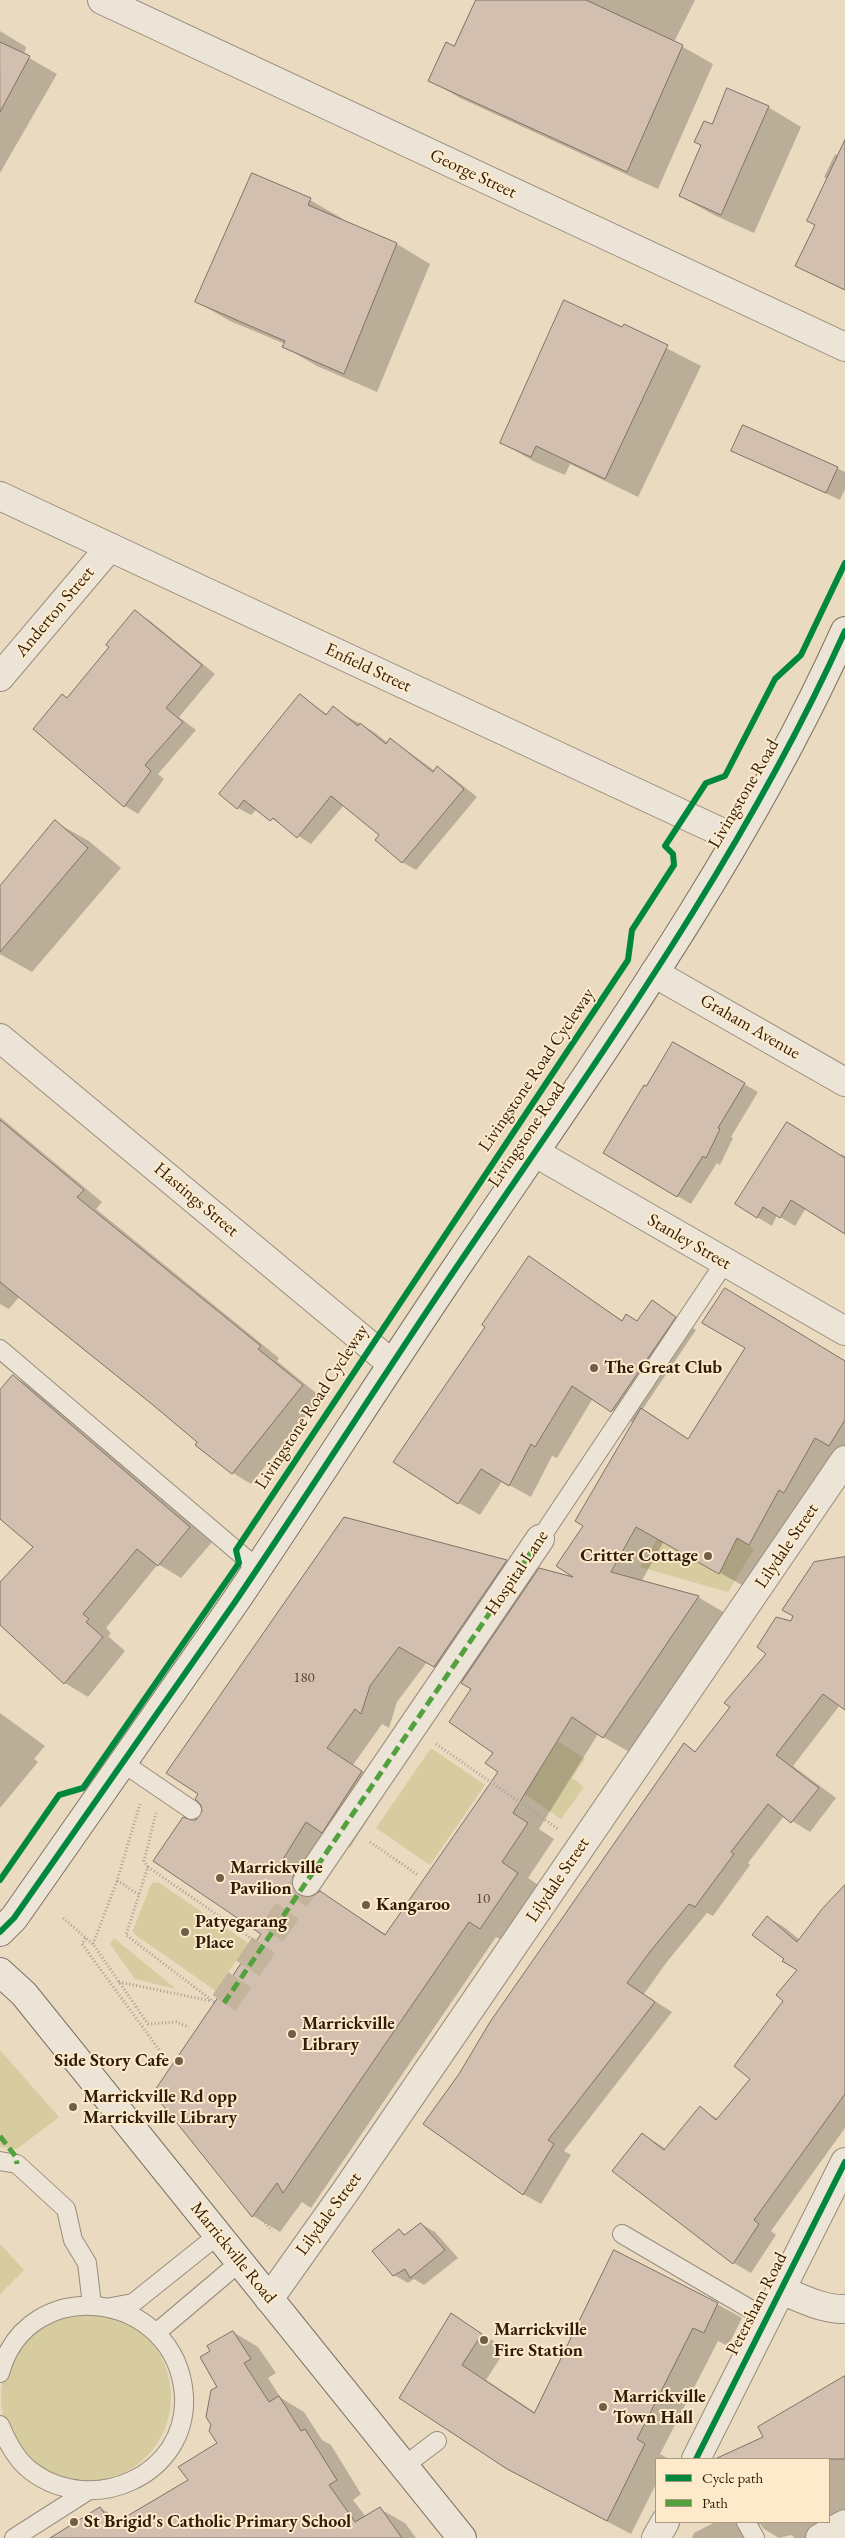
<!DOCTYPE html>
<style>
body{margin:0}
#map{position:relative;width:845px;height:2538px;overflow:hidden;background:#eadac0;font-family:"EB Garamond",serif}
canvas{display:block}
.legend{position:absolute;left:655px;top:2458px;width:175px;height:65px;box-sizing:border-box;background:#fceacb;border:1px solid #aa987e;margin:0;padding:6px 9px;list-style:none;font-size:15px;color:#301c0b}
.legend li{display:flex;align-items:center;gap:10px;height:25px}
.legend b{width:25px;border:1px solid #aa987e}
</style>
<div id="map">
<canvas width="845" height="2538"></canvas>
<ul class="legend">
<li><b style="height:6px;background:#00873e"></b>Cycle path</li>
<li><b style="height:6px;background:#52a13e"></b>Path</li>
</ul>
</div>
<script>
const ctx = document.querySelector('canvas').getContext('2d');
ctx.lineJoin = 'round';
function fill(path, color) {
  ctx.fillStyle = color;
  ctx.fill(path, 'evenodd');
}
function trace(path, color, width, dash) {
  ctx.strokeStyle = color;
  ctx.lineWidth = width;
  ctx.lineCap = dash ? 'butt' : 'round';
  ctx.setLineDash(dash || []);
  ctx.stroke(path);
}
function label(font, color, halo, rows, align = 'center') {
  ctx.font = font + ' "EB Garamond",serif';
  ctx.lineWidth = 4;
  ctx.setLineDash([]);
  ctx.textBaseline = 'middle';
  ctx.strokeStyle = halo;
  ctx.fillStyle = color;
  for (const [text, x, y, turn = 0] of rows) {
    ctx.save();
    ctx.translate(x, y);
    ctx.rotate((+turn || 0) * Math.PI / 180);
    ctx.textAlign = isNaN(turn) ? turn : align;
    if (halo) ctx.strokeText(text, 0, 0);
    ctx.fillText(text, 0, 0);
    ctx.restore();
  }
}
fill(new Path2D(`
 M737 1538 754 1549 728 1592 640 1567 657 1539 719 1574Z
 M558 1741 585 1759 572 1778 584 1787 561 1819 511 1785 543 1763Z
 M431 1748 485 1785 430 1865 376 1828Z
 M158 1882 248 1943 216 1991 134 1934 133 1930 150 1887 152 1883Z
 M114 1938 176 1989 135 1979 110 1944Z
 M0 2050 59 2117 17 2149 0 2147Z
 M0 2244 24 2270 0 2294Z
 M1 2397a85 85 0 1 1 170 0a85 85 0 1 1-170 0Z`), '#d7cba0');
fill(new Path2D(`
 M477 0H695L674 42 713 64 658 189 460 98 429 80 455 48Z
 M0 31 26 47 24 55 57 74 0 173Z
 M768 107 801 127 754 233 714 215 680 196 712 126Z
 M835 154 845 159V290L797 266 816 225 828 179 824 177Z
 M310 200 343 219 342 221 397 244 430 264 377 392 317 366 284 347 285 344 230 321 197 302Z
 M624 326 701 366 638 497 570 464 565 475 535 462 502 443Z
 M733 450 837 468 845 472V489L840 500Z
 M135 612 149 620 215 674 179 717 196 730 158 774 164 779 138 814 125 806 111 647Z
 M301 696 328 715 333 708 374 732 388 743 391 739 435 771 438 768 451 776 477 797 416 870 402 862 380 835 344 805 311 844 257 809 251 815 238 808Z
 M55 822 89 841 121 868 32 972 0 954V888Z
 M674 1044 758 1092 731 1137 733 1138 720 1165 717 1163 691 1204 604 1153Z
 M0 1117 102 1202 96 1209 279 1358 277 1361 321 1397 251 1484 233 1473 199 1442 20 1296 9 1309 0 1304Z
 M842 1154 845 1156V1234L806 1208 795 1226 777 1215 772 1226 736 1204Z
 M529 1258 623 1321 638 1322 652 1302 696 1330 642 1410 689 1439 845 1362V1454L747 1588 664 1541 641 1582 698 1597 725 1613 631 1753 598 1734 539 1829 554 1839 528 1878 544 1889 507 1943 496 1937 311 2208 302 2202 280 2232 253 2216 154 2093 262 1933 191 1822 197 1821 204 1812 345 1518 507 1561 535 1577 579 1580 585 1525 633 1423 593 1398 557 1458 552 1456 531 1497 502 1481 480 1515 459 1503 487 1327ZM427 1662 472 1689 500 1772 387 1935 320 1892 321 1890 306 1881 333 1838 350 1847 388 1788 353 1765 382 1724 389 1728 397 1702Z
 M14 1377 37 1390 213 1541 181 1578 158 1564 106 1628 111 1633 108 1636 125 1651 88 1697 65 1683 0 1623V1584L35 1547 0 1517V1391Z
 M845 1559V1709L840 1705 793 1766 836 1798 810 1832 784 1816 748 1863 750 1865 713 1916 707 1913 666 1963 644 1994 672 2012 564 2151 571 2155 541 2204 523 2194 460 2075 684 1745 696 1752 732 1707 792 1623Z
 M0 1713 45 1746 34 1759 38 1762 0 1808Z
 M845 1887V2128L771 2231 776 2235 751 2273 734 2263 643 2134 666 2149 700 2108 718 2119 752 2078 798 1969 785 1959 767 1917 784 1927 800 1940Z
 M421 2224 435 2232 458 2258 424 2285 414 2279 408 2283 394 2275 399 2231 407 2235Z
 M717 2304 742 2318 728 2346 718 2341 660 2454 669 2459H656V2484L631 2534 533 2482 401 2397 452 2315 506 2349 486 2380 536 2413Z
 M233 2332 258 2347 276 2373 268 2378 281 2398 304 2412 322 2440 331 2445 361 2494 353 2500 366 2517 380 2509 405 2523 416 2538H52L100 2508 122 2520 189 2480 219 2444V2387L212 2351Z
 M845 2378V2527L826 2538H795L791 2535 779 2538 764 2529 760 2524 756 2527 755 2538H692L694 2533 715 2522H829V2459H730L728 2455 765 2437 760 2427Z`), '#0003');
const building = new Path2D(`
 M476 0H586L683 45 627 172 428 81 446 42 454 46Z
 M0 42 30 56 0 112Z
 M727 88 769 106 721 215 679 196 701 145 694 142 704 121 712 124Z
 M845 140V290L795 266 815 225 807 221Z
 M252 173 311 198 308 205 397 243 344 374 282 347 285 341 195 302Z
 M564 300 622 327 624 324 668 345 605 479 536 446 531 457 500 443Z
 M743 425 838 467 826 493 731 451Z
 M135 610 202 665 166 708 183 722 145 765 151 771 124 807 33 729 62 694 67 698 109 647 106 645Z
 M300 694 326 715 333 706 358 726 360 723 386 744 390 738 433 772 437 766 464 789 402 863 375 840 379 835 331 796 297 838 273 818 270 821 244 800 237 809 219 794Z
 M55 820 88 848 0 952V886Z
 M673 1042 745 1083 718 1128 720 1129 706 1158 703 1156 677 1197 603 1153 644 1085 646 1086Z
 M0 1120 84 1190 77 1197 261 1346 258 1349 303 1385 232 1474 195 1445 197 1442 153 1405 0 1282Z
 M787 1122 845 1158V1234L791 1200 780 1218 763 1207 757 1218 735 1204Z
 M529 1256 622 1321 626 1314 637 1321 652 1300 676 1317 611 1412 572 1386 535 1447 531 1444 509 1486 481 1469 458 1504 393 1462 485 1327 482 1325Z
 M725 1288 845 1361V1420L829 1446 815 1438 784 1493 779 1490 749 1545 737 1538 719 1574 636 1527 611 1572 699 1596 603 1738 572 1717 513 1813 528 1823 502 1862 518 1873 480 1929 469 1922 283 2193 277 2183 252 2217 153 2093 261 1934 153 1861 183 1817 191 1820H196L202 1811 201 1805 195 1799 198 1794 166 1773 344 1517 507 1560 434 1667 399 1647 370 1686 361 1714 355 1709 327 1748 362 1771 322 1833 306 1822 280 1864 294 1874 292 1880 293 1888 299 1895 305 1897 313 1896 320 1891 385 1935 498 1772 485 1763 493 1753 449 1722 471 1689 461 1683 539 1568 573 1577 556 1566 583 1526 575 1521 641 1408 688 1439 745 1348 702 1323Z
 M13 1375 190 1527 158 1566 137 1549 83 1614 89 1619 86 1622 103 1637 64 1684 0 1625V1582L33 1547 0 1519V1390Z
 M845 1557V1710L823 1694 776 1755 819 1788 791 1823 768 1804 731 1852 734 1854 695 1907 689 1904 649 1953 627 1983 655 2002 548 2140 554 2144 523 2195 423 2124 459 2074 490 2022 684 1743 695 1752 730 1707 724 1703 766 1654 757 1647 776 1617 791 1621 793 1616 782 1610 814 1562Z
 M845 1885V2094L754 2220 759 2224 733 2264 612 2171 642 2133 664 2150 700 2106 716 2120 750 2079 734 2066 783 2001 776 1995 797 1970 782 1961 784 1959 752 1935 767 1916 797 1942 822 1909Z
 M421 2223 445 2250 410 2278 405 2269 393 2276 372 2251 399 2229 404 2235Z
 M614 2250 718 2303 704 2333 693 2328 637 2439 645 2444 607 2521 507 2469 399 2398 451 2313 482 2334 462 2365 534 2413Z
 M233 2331 251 2359 244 2363 269 2402 279 2396 301 2431 305 2429 337 2480 329 2485 355 2522 380 2507 402 2538H50L100 2507 112 2525 188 2480 178 2467 217 2443 209 2431 211 2425 206 2417 211 2390 217 2387 200 2357 210 2351 207 2346Z
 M845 2376V2459H715L763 2437 758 2427Z`);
fill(building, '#d3bfb0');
trace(building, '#7d7263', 1);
trace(new Path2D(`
 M224 2003 307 1882`), '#c5b49c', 28, [28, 14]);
const lane = new Path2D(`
 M0 1349 257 1568
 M540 1539 725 1262
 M123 1763 192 1810
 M0 2161 17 2164 66 2209 73 2240 87 2263 92 2305
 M622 2234 767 2319
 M111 2307 133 2303 218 2235
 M156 2333 240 2262
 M0 2373C28 2271 177 2290 184 2396 188 2476 92 2517 31 2471 16 2460 7 2442 0 2425
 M404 2466 437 2441
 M746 2522 755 2538
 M14 2538 86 2492`);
const street = new Path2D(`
 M102 0 845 347
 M0 496 736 839
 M0 677 110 547
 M654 973 845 1082
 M0 1038 391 1363
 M534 1152 845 1331
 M307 1882 540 1539
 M781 2290C801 2298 823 2310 845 2309
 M269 2299 345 2192 845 1460
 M696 2459 845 2162
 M656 2538 665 2522
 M820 2538 845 2524`);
const secondary = new Path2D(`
 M0 1932 14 1918C88 1813 162 1708 235 1602 311 1490 384 1374 460 1262 598 1058 744 856 845 631
 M0 1972 24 1994 462 2538`);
trace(lane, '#988c7b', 20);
trace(street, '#988c7b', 30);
trace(secondary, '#7d7263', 30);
trace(new Path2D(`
 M436 1744 558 1829
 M370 1842 418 1875
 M148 1867 144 1861 156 1813
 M117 1881C126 1884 130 1891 139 1894
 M63 1918 93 1944 148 2024 176 2022 189 2027
 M85 1938 82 1944 171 2066
 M93 1944 117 1881 140 1804
 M119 1982 211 2001
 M214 2002 126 1935 148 1867 255 1941
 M256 2212 272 2231`), '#a89f94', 3, [1, 2.5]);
trace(lane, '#ece4d7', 18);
trace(street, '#ece4d7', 28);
trace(secondary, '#ece4d7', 28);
trace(new Path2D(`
 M224 2003 540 1539
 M0 2136 16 2157 17 2164`), '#52a13e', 5, [10, 5]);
trace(new Path2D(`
 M0 1880 59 1795 83 1788 239 1563 236 1550 628 960 632 930 674 865 673 854 665 846 706 783 725 776 775 679 801 655 845 563
 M0 1932 14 1918C88 1813 162 1708 235 1602 311 1490 384 1374 460 1262 598 1058 744 856 845 631
 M696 2459 845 2162`), '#00873e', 6);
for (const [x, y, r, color] of [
 [594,1368,5,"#715e4a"],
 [708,1556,5,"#715e4a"],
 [220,1878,5,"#715e4a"],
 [366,1905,5,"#715e4a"],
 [185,1932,5,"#715e4a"],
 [292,2034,5,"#715e4a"],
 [179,2061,5,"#715e4a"],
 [73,2107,5,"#715e4a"],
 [484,2340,5,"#715e4a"],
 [603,2407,5,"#715e4a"],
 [74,2522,5,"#715e4a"]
]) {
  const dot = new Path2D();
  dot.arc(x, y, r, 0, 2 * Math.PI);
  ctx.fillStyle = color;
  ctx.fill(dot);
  trace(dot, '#fceacb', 2);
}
label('15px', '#594534', null, [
 ["180",304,1678],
 ["10",483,1899]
]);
label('18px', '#301c0b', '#fceacb', [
 ["George Street",473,174,25],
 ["Anderton Street",55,612,-50],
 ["Enfield Street",368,668,25],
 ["Livingstone Road",744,794,-60],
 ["Graham Avenue",750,1027,30],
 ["Livingstone Road Cycleway",537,1070,-56],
 ["Livingstone Road",527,1135,-56],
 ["Hastings Street",196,1200,40],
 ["Stanley Street",689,1242,30],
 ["Livingstone Road Cycleway",312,1407,-57],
 ["Lilydale Street",787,1546,-56],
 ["Hospital Lane",517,1573,-56],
 ["Lilydale Street",558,1880,-56],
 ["Lilydale Street",329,2214,-54],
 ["Marrickville Road",233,2253,51],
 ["Petersham Road",757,2304,-63]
]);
label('bold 18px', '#301c0b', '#fceacb', [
 ["The Great Club",604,1368],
 ["Critter Cottage",698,1556,"right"],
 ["Marrickville",230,1868],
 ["Pavilion",230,1889],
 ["Kangaroo",376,1905],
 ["Patyegarang",195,1922],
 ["Place",195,1943],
 ["Marrickville",302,2024],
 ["Library",302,2045],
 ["Side Story Cafe",169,2061,"right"],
 ["Marrickville Rd opp",83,2097],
 ["Marrickville Library",83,2118],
 ["Marrickville",494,2330],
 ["Fire Station",494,2351],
 ["Marrickville",613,2397],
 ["Town Hall",613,2418],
 ["St Brigid's Catholic Primary School",84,2522]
], 'left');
</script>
